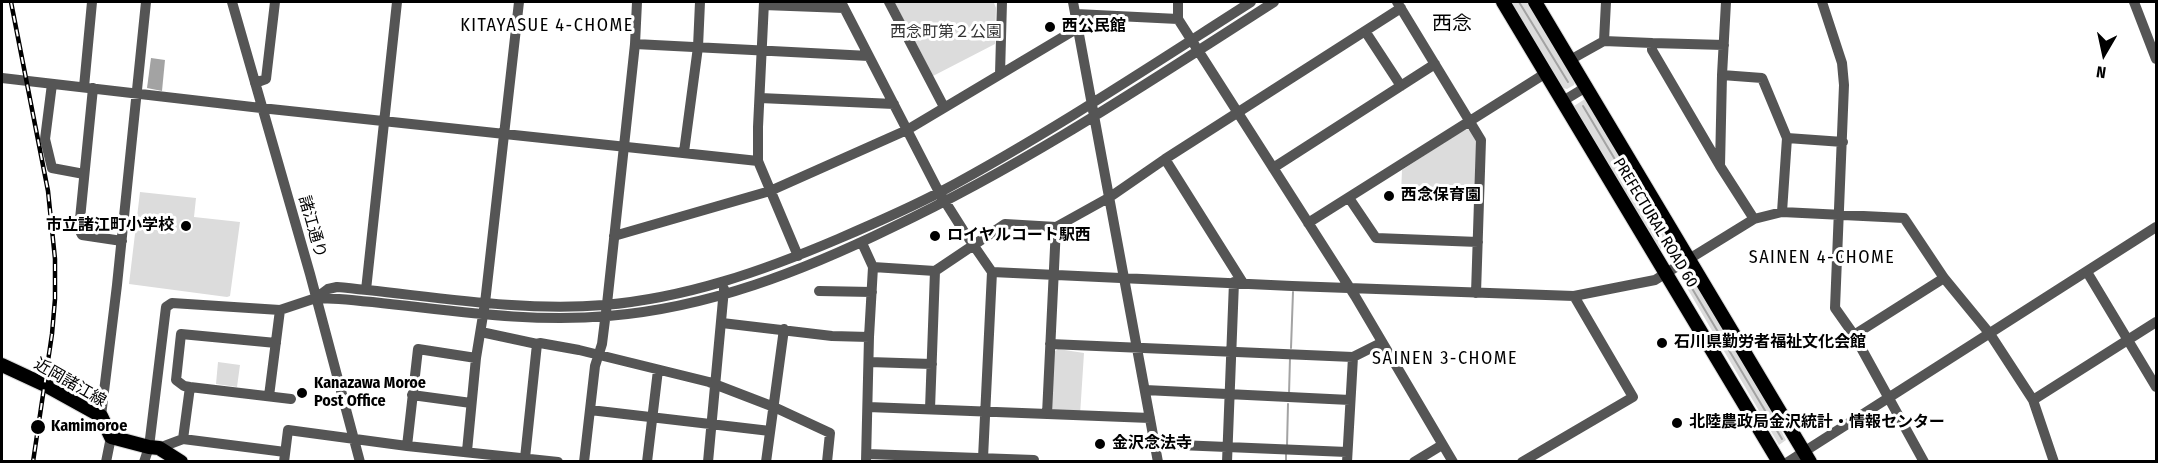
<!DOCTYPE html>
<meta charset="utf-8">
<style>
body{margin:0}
#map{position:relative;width:2158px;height:463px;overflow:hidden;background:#fff;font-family:"Fira Sans Condensed",sans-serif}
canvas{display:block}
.frame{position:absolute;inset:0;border:3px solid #000;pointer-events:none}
.north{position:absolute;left:2074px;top:24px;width:60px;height:60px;-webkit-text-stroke:4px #fff;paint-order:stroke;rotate:189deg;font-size:16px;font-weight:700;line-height:24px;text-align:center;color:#000}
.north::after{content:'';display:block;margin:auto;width:21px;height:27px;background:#000;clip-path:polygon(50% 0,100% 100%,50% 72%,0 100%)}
</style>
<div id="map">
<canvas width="2158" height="463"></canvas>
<div class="frame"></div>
<div class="north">N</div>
</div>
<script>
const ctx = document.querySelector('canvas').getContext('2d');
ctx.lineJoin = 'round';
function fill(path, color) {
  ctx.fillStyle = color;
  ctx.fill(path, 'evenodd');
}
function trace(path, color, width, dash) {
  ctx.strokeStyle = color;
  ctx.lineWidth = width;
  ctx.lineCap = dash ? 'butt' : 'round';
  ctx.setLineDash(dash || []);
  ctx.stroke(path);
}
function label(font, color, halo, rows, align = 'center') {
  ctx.font = font + ' "Fira Sans Condensed","Noto Sans JP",sans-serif';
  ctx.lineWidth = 6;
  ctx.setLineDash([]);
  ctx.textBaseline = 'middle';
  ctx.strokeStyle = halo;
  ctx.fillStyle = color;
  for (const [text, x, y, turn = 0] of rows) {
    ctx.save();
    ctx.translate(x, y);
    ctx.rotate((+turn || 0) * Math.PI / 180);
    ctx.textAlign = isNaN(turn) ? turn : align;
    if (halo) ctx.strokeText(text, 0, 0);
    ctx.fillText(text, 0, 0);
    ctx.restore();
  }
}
fill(new Path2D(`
 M896 2 994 3 996 8 995 44 933 76 895 3Z
 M1511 2H1528L1575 81 1574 85 1567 89 1563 88Z
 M1585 99 1669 244 1660 249 1574 106Z
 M1465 129 1470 130 1477 142 1475 197 1401 194 1402 170Z
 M140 192 196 198 194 217 240 222 230 296 227 297 129 284Z
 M1688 271 1759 389 1786 440 1779 445 1680 276Z
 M1058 349 1084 353 1080 415 1050 410 1053 353Z
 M218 362 240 365 237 387 216 384Z`), '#dcdcdc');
fill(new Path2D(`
 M151 58 165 60 162 91 147 88Z`), '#a3a3a3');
trace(new Path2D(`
 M1519 2 1568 82
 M1583 106 1665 243
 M1690 285 1782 439
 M1291 348 1293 292
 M1289 394 1290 358
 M1287 446 1288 404
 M1286 462V453`), '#a3a3a3', 2);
const major = new Path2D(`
 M1503 2 1779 462
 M1535 2 1810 462
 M2 365 45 385 101 416 111 437 149 447 159 448 181 462`);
trace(major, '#dbdbdb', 16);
trace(new Path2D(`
 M232 2 310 274 360 462
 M764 2 758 127V161L798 256
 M841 2 939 192 963 230 992 272 983 458
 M889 2 944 107
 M1073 2 1158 462
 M1178 2V19L1355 296 1453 462
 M1397 2 1481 140 1476 293
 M1726 2 1722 75 1720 166 1754 219
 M1822 2 1842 63 1844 85 1835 308 1854 335 1924 462
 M2134 2 2156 59
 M764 5 844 8
 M1076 14 1178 19
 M1365 31 1401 86
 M1604 41 1606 2
 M1652 43 1724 45
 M635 44 869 56
 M1570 60 1604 41 1652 43V50L1720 166
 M1000 74 1002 2
 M1722 75 1762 78 1787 138 1782 212
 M2 78 261 108 758 161
 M255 83 266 79 275 2
 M52 84 45 139 52 168 84 174
 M84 87 92 2
 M93 88 79 229 82 235 122 241
 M760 98 894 104
 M1563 101 1586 87
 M1787 138 1843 142
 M684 152 698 47 700 2
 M1165 159 1243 283
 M1273 168 1435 64
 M1349 198 1376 238 1478 242
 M1308 223 1546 73
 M614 236 770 191 907 130 1078 28
 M873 267 935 271 1005 224 1056 227 1110 197 1165 159 1401 8
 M992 272 1292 286 1574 296 1655 280 1754 219 1782 212 1904 218 1944 278 1990 334 2033 400 2156 322
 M2087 272 2156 387
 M366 290 397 2
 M819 291 872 292
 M316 298 328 289 337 287C426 295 515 312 604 305 686 298 763 271 838 239 873 224 908 209 942 191 1048 134 1149 67 1251 2
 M722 323 832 336 869 337 873 267 862 243
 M481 332 537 344 540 343 579 350 709 382 774 407 830 433 827 462
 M1854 335 1944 278
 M276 343 181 334 176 380 184 386 190 387 291 399
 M1050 344 1353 357
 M869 362 932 364
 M1145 390 1350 400
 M412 395 471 403
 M269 396 280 310
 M2033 400 2054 462
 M868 407 1150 418
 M930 409 935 271
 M590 410 770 431
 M1047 414 1056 227
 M101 416 117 285 146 2
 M183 439 190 387
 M1155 444 1347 452
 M407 446 418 349 476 358
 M159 448 183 439 285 452
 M467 451 476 358 485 303 519 2
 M867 454 1034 460
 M525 458 537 344
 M866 461 869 337
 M106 462 111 437
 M144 462 149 447 166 307 172 303 280 310 316 298 339 299C429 306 517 324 608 316 708 308 803 271 893 227 1028 163 1149 82 1274 2
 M284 462 288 430 407 446 558 462
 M584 462 595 366 602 344 607 304 635 44 637 2
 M647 462 658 370
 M708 462 724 289
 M766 462 784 329
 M1227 462 1234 282
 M1347 462 1353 357 1381 343
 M1414 462 1442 445
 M1522 462 1633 397 1574 296
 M1788 462 2156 227`), '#555', 10);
trace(major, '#000', 14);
const rail = new Path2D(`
 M11 2 48 191 55 259V299L52 334 33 462`);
trace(rail, '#000', 4.5);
trace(rail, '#fff', 2, [7]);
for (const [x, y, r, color] of [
 [1050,27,6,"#000"],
 [1389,196,6,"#000"],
 [186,226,6,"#000"],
 [935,236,6,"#000"],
 [1662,343,6,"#000"],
 [302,393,6,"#000"],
 [1677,423,6,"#000"],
 [38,427,8,"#000"],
 [1100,444,6,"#000"]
]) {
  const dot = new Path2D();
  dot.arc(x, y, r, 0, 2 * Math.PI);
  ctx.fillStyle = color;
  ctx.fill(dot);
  trace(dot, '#fff', 2);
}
label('bold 16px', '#000', '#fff', [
 ["西公民館",1062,27],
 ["西念保育園",1401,196],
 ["市立諸江町小学校",174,226,"right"],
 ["ロイヤルコート駅西",947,236],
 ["石川県勤労者福祉文化会館",1674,343],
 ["Kanazawa Moroe",314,384],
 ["Post Office",314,402],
 ["北陸農政局金沢統計・情報センター",1689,423],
 ["Kamimoroe",51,427],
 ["金沢念法寺",1112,444]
], 'left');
label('16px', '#333', '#fff', [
 ["西念町第２公園",946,33]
]);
label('16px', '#000', '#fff', [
 ["PREFECTURAL ROAD 60",1655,223,59],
 ["諸江通り",312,227,74],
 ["近岡諸江線",70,383,30]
]);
ctx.letterSpacing = '1.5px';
label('18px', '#000', '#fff', [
 ["KITAYASUE 4-CHOME",547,26],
 ["SAINEN 4-CHOME",1822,258],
 ["SAINEN 3-CHOME",1445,359]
]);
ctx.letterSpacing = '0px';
label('20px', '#000', '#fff', [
 ["西念",1452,24]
]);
</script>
